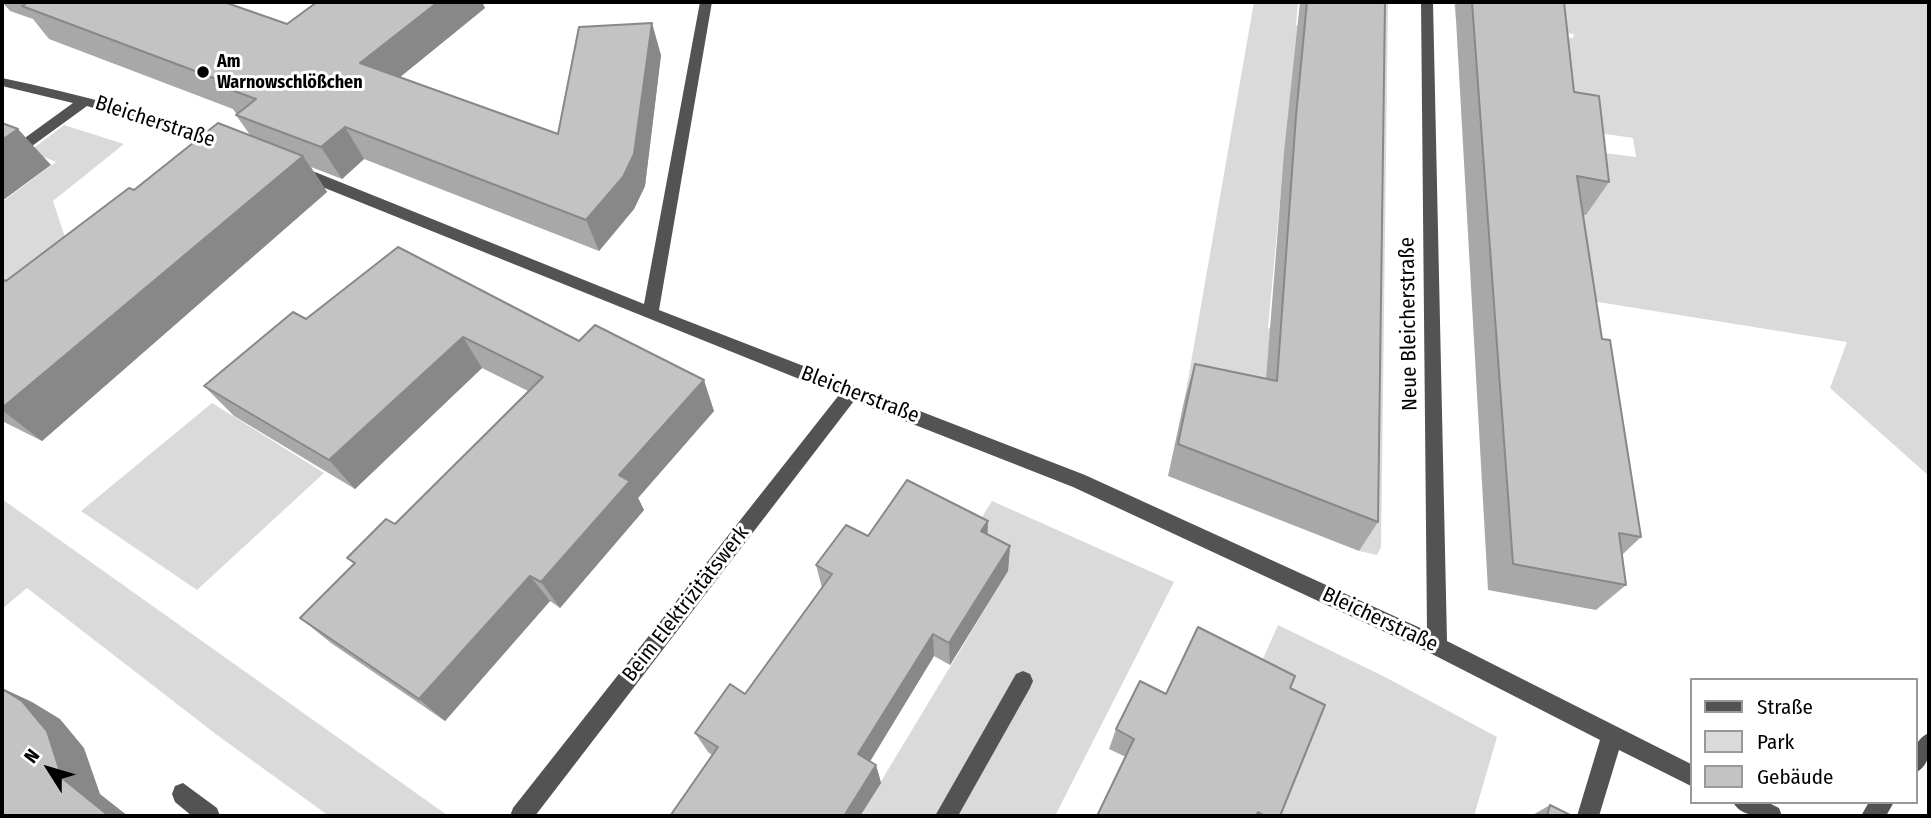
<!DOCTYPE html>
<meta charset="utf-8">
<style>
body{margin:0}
#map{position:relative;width:1931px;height:818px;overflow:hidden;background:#fff;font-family:"Fira Sans Condensed",sans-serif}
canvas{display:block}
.frame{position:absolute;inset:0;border:4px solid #000;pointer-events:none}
.legend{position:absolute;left:1690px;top:678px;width:228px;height:126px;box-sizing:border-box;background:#fff;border:2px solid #999;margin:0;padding:9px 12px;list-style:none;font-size:21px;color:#000}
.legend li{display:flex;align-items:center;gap:14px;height:35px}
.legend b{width:35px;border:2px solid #999}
.north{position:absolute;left:14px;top:734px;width:70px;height:70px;-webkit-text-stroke:5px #fff;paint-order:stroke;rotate:307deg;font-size:19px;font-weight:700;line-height:28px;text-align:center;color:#000}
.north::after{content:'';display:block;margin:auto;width:24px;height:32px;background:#000;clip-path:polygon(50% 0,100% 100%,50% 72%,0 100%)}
</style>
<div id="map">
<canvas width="1931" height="818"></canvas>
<div class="frame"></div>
<ul class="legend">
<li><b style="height:9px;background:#535353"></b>Straße</li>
<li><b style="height:19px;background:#dadada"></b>Park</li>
<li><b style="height:19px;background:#c3c3c3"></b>Gebäude</li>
</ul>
<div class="north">N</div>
</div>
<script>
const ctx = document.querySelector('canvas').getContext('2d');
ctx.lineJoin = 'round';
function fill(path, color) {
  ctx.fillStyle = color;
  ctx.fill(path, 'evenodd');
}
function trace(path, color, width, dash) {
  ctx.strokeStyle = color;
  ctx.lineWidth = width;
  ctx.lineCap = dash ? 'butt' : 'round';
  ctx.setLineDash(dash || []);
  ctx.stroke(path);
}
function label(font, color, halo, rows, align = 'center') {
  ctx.font = font + ' "Fira Sans Condensed",sans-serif';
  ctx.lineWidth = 6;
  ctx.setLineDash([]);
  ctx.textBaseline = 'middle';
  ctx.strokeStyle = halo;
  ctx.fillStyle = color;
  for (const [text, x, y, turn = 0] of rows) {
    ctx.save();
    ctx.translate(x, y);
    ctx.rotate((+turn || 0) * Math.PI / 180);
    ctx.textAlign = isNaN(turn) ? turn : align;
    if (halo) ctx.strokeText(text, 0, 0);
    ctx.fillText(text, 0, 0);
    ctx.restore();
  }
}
fill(new Path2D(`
 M1254 2H1298L1296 25 1303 26 1283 168 1268 328 1277 330 1265 393 1185 397Z
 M1372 2H1388L1381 547 1377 555 1359 551Z
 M1454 2H1929V476L1830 388 1847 342 1567 297 1544 208 1586 215 1566 148 1636 157 1633 138 1551 126 1549 36 1573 38 1574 34 1456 19Z
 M64 125 124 144 53 201 70 252 2 302V202L56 162 30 151Z
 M212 403 324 473 197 590 81 511Z
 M2 499 447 815 329 816 217 735 27 588 2 609Z
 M992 501 1174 582 1055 816H860L1008 571 969 538Z
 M1278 625 1387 678 1497 737 1474 816H1272L1252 683Z`), '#dadada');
fill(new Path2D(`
 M700 2H712L659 310 1085 475 1427 631 1421 2H1433L1447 641 1691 764V786L1619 750 1599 816H1577L1600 740 1430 653 1073 487 854 401 535 816H510L513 808 839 395 295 176 293 172 295 168H305L644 304Z
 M2 78C80 94 153 115 229 141L231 144 224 149 87 106 21 154H11L9 151 11 148 73 103 2 86Z
 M1023 671 1030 674 1033 681 1030 688 958 816H935L1016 674Z
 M1929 733C1930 750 1931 765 1915 773 1915 756 1911 741 1929 733Z
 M183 783 217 808 220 816H192L175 802 172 794 175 786Z
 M1733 802H1767L1779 808 1782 816C1765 817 1741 818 1733 802Z
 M1869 802H1894L1886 816H1861Z`), '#535353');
fill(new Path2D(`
 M2 2H224L287 24 317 2H482L485 8 400 77 558 134 661 55 645 186 634 209 599 251 364 159 342 179 311 167 327 192 42 441 2 421V279L6 281 134 190 250 135 236 115H237L233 109 49 39 33 19 10 11Z
 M1300 2H1385L1378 522 1359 551 1168 476 1185 397 1195 364 1266 379 1284 152Z
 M1455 2H1564L1574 92 1609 182 1586 215H1583L1602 339 1641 537 1622 555 1626 585 1596 610 1488 590Z
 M398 247 714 411 638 498 644 510 560 608 550 601 445 721 331 643 300 618 354 564 347 558 395 524 528 391 482 368 355 489 234 416 204 386 306 319Z
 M988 521 987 534 1010 546 1008 571 950 665 934 656 870 761 876 765 881 783 860 816H670L712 755 708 752 695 733 745 694 822 588 816 565 868 536Z
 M1290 688 1280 816H1097L1126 757 1109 749 1116 729 1166 694Z
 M1550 805 1572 816H1531Z`), '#a8a8a8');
fill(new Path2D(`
 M438 2H482L485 8 378 95 360 63Z
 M652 23 661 55 645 186 634 209 599 251 586 220Z
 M345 127 364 159 342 179 321 147Z
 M18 129 51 165 2 201V140Z
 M303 156 327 192 42 441 2 410V408Z
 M463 337 482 368 355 489 329 460Z
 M704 380 714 411 638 498 644 510 560 608 541 582 619 475Z
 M988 521 987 547 981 531Z
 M1010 546 1008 571 950 665 949 643Z
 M530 576 550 601 445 721 419 699Z
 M933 634 934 656 863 773 858 754Z
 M2 688 32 702 60 719 84 748 100 794 128 816H109L62 778Z
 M876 765 881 783 860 816H844Z`), '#888');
const building = new Path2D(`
 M29 2H224L287 24 317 2H438L360 63 558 134 579 27 652 23 634 154 623 177 586 220 345 127 321 147 236 115 256 99 215 84 219 80 22 6Z
 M1307 2H1385L1378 522 1178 444 1195 364 1277 381 1296 116Z
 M1472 2H1564L1574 92 1599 96 1609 182 1577 176 1602 339 1610 340 1641 537 1619 533 1626 585 1513 564Z
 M2 123 18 129 2 140Z
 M218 123 303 156 2 408V279L6 281 129 188 134 190Z
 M398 247 579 341 595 325 704 380 619 475 630 481 541 582 530 576 419 699 300 618 355 563 347 558 386 519 395 524 543 377 463 337 329 460 204 386 293 312 306 319Z
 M907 480 988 521 981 531 1010 546 949 643 933 634 858 754 876 765 844 816H670L718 747 695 733 730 684 745 694 832 574 816 565 846 525 868 536Z
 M1198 627 1295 676 1290 688 1325 705 1280 816H1265L1258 812 1256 816H1097L1134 739 1116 729 1140 681 1166 694Z
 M2 689 22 701 47 731 62 778 109 816H2Z
 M1550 805 1572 816H1547Z`);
fill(building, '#c3c3c3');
trace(building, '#888', 2);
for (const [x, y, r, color] of [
 [203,72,7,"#000"]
]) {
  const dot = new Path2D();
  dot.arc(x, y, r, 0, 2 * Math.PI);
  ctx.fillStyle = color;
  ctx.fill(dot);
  trace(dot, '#fff', 2.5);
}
label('bold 18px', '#000', '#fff', [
 ["Am",217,62],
 ["Warnowschlößchen",217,83]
], 'left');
label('21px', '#000', '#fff', [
 ["Bleicherstraße",155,122,18],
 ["Neue Bleicherstraße",1409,324,-91],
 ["Bleicherstraße",860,395,21],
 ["Beim Elektrizitätswerk",686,604,-52],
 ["Bleicherstraße",1380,620,25]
]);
</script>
